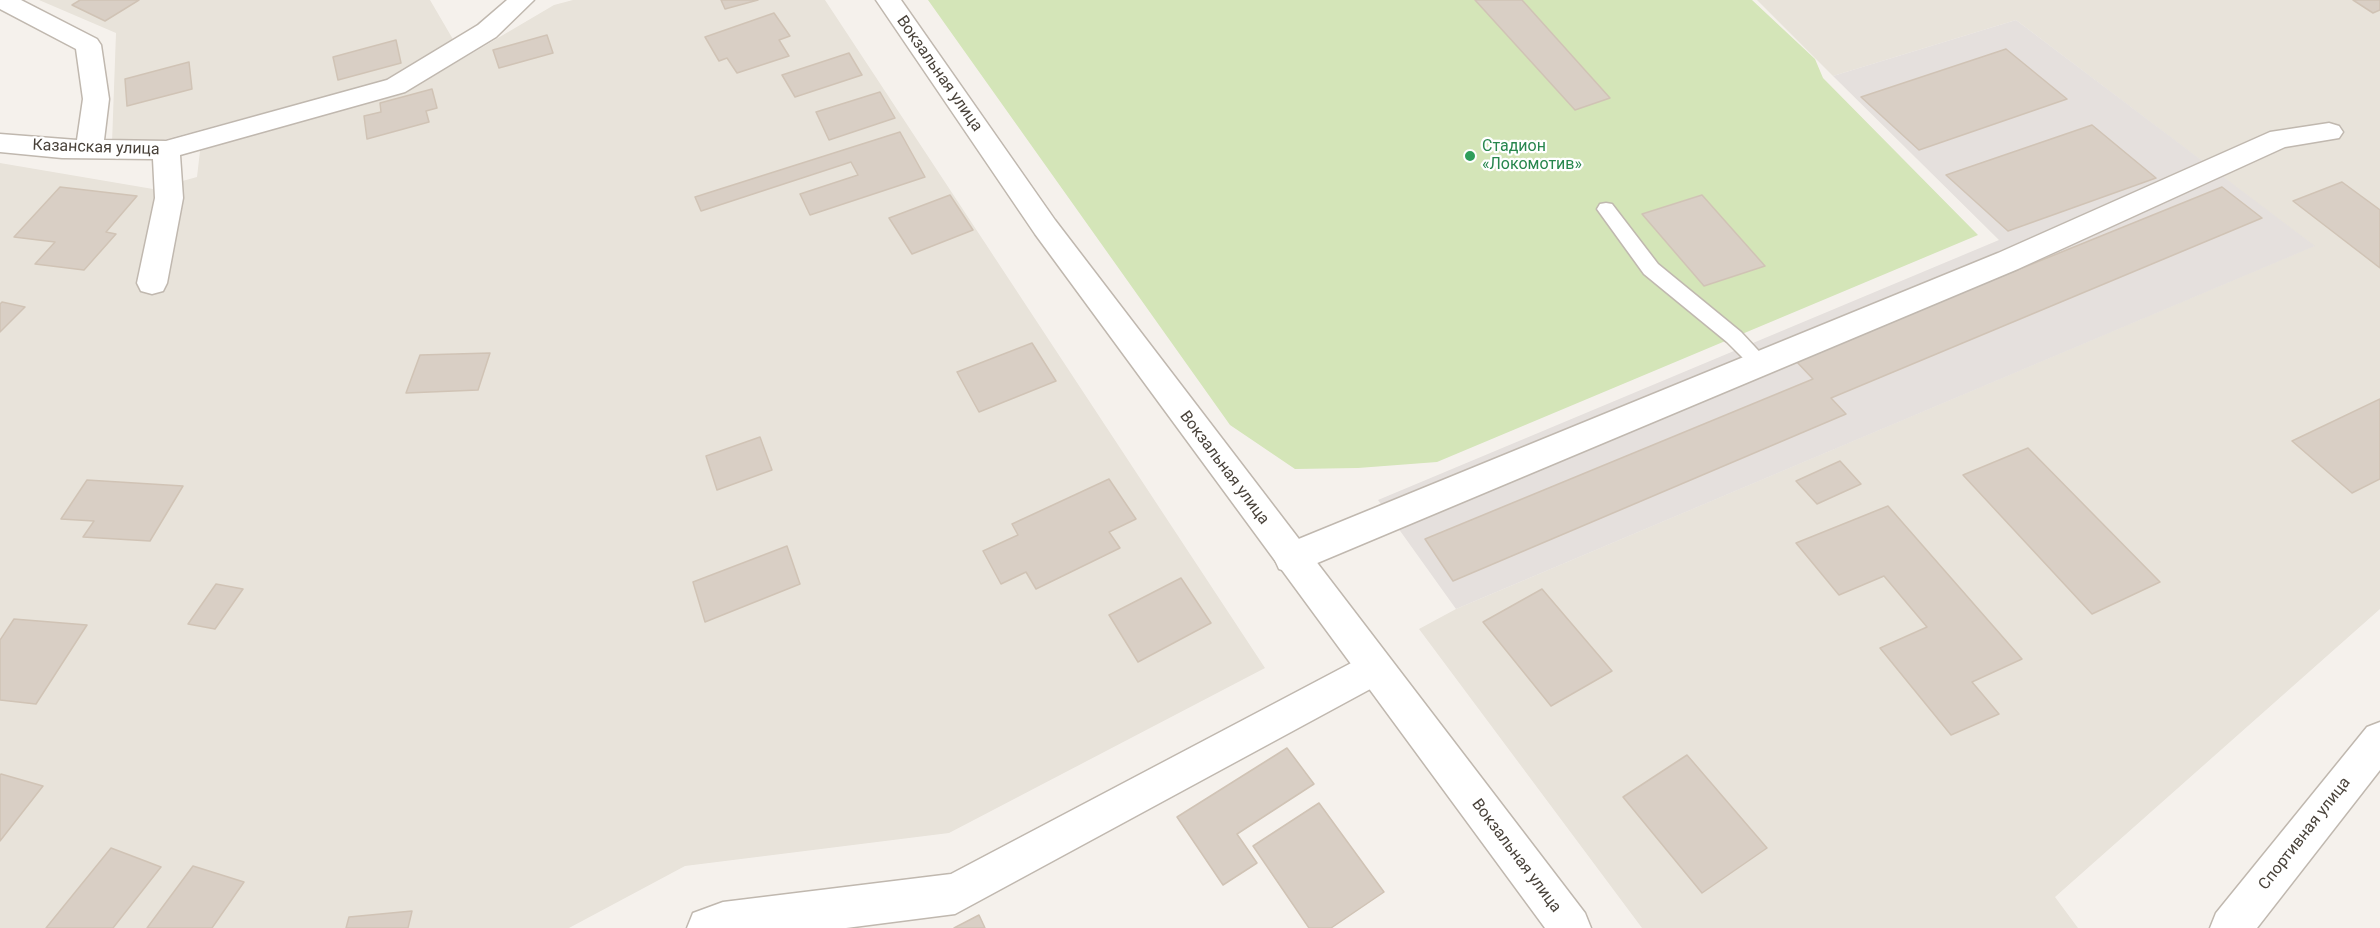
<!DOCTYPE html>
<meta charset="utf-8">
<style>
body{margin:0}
canvas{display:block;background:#f5f1ec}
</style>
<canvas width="2380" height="928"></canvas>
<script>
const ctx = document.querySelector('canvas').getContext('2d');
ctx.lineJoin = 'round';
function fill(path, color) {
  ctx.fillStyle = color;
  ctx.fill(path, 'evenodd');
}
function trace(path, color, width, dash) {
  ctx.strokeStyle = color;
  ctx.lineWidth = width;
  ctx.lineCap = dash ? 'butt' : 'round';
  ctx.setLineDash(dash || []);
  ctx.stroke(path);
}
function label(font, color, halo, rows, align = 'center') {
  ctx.font = font + ' Roboto,sans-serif';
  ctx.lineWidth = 4.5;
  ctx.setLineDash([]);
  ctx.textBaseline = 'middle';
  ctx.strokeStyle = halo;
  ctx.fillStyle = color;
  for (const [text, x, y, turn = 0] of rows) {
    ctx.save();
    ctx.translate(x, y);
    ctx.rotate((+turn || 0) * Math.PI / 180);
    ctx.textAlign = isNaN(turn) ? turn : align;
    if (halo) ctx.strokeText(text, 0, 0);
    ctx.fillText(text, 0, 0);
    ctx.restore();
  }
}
fill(new Path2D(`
 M39 0H430L454 41 396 77 152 143H112L116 33Z
 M573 0H825L1265 668 949 833 685 866 569 928H0V163L153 189 197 177 200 151 425 81 554 5Z
 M1757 0H2380V609L2055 897 2078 928H1642L1419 629 1456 609 2314 246 2016 20 1833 76Z`), '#e8e3da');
fill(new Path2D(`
 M2016 20 2315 246 1456 609 1378 500 1999 240 1833 76Z`), '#e5e0dd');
fill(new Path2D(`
 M928 0H1752L1815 59 1823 78 1978 235 1437 462 1358 468 1295 469 1230 425Z`), '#d4e5b8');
const building = new Path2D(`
 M80 0H139L105 21 72 5Z
 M721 0H758L725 9Z
 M1475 0H1522L1610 98 1575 110Z
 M2353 0H2380V10L2373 13Z
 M774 13 790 36 779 40 789 56 737 73 727 58 719 61 705 37Z
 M547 35 553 53 499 68 493 50Z
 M396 40 401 63 338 80 333 57Z
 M2006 49 2067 99 1919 150 1861 97Z
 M849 53 862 75 795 97 782 75Z
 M189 62 192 89 127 106 125 79Z
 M432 89 437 108 426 111 429 122 367 139 364 116 381 112 380 103Z
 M880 92 895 118 829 140 816 112Z
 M2092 125 2156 178 2008 231 1946 175Z
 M900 132 925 177 810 215 800 194 858 175 851 162 701 211 695 197Z
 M2342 182 2380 210V268L2293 201Z
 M60 187 137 196 106 232 116 234 84 270 35 264 55 242 14 237Z
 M2222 187 2262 218 1831 398 1846 414 1453 581 1425 539 1813 379 1795 360Z
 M950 195 973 230 912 254 889 218Z
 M1702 195 1765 266 1704 286 1642 214Z
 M2 302 25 307 0 332V304Z
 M1032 343 1056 381 979 412 957 372Z
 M490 353 478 390 406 393 420 355Z
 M2380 399V479L2352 493 2292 441Z
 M760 437 772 470 717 490 706 456Z
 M2028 448 2160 582 2092 614 1963 475Z
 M1840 461 1861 484 1817 504 1796 481Z
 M1109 479 1136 519 1109 532 1120 548 1036 589 1026 572 1001 584 983 551 1018 535 1012 524Z
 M87 480 183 486 150 541 83 537 94 521 61 519Z
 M1888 506 2022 659 1972 682 1999 714 1951 735 1880 648 1927 627 1884 576 1839 595 1796 543Z
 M787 546 800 584 705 622 693 582Z
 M1181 578 1211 623 1138 662 1109 615Z
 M216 584 243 589 215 629 188 624Z
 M1542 589 1612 671 1551 706 1483 622Z
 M14 619 87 625 36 704 0 700V640Z
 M1287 748 1314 784 1237 834 1257 863 1223 885 1177 817Z
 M1687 755 1767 848 1702 893 1623 797Z
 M1 774 43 786 0 841V775Z
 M1319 803 1384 892 1331 928H1309L1253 846Z
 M111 848 161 867 113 928H46Z
 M193 866 244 882 212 928H147Z
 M412 911 408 928H346L349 917Z
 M979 915 985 928H954Z`);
fill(building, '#d9cfc5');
trace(building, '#d0c3b5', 1.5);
const service = new Path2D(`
 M1606 203 1612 204 1658 264 1741 332 1769 362 1766 367 1759 370 1752 367 1727 342 1644 274 1597 209 1600 204Z`);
const minor = new Path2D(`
 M0 0H21L97 39 101 45 109 99 104 140 166 141 387 80 478 25 507 0H534L496 37 405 92 180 155 183 198 167 283 163 291 152 294 141 291 137 283 155 198 153 159 62 158 0 152V134L77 140 83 99 76 49 0 9Z
 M2329 123 2339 126 2343 132 2339 138 2285 147 2018 269 1303 569 1291 573 1279 569 1274 558 1279 547 1998 253 2270 132Z
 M1374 651 1387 656 1392 668 1387 680 955 914 846 928H687L693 913 723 902 951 874Z
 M2380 722V770L2257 928H2210L2216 913 2367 727Z`);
const tertiary = new Path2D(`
 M876 0H901L1055 220 1585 913 1591 928H1545L1035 234Z`);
trace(service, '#c0b8af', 3);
trace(minor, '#c0b8af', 3);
trace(tertiary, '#c0b8af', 3);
fill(service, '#fff');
fill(minor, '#fff');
fill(tertiary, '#fff');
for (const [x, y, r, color] of [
 [1470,156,6,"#2e9e5b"]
]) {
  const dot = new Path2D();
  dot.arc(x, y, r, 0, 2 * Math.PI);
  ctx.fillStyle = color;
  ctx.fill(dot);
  trace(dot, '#fff', 2);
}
label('16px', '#49423a', '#fff', [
 ["Вокзальная улица",939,74,55],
 ["Казанская улица",96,148,2],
 ["Вокзальная улица",1224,468,53],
 ["Спортивная улица",2305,834,-52],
 ["Вокзальная улица",1516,856,53]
]);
label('16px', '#27864d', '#fff', [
 ["Стадион",1482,147],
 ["«Локомотив»",1482,165]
], 'left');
</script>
